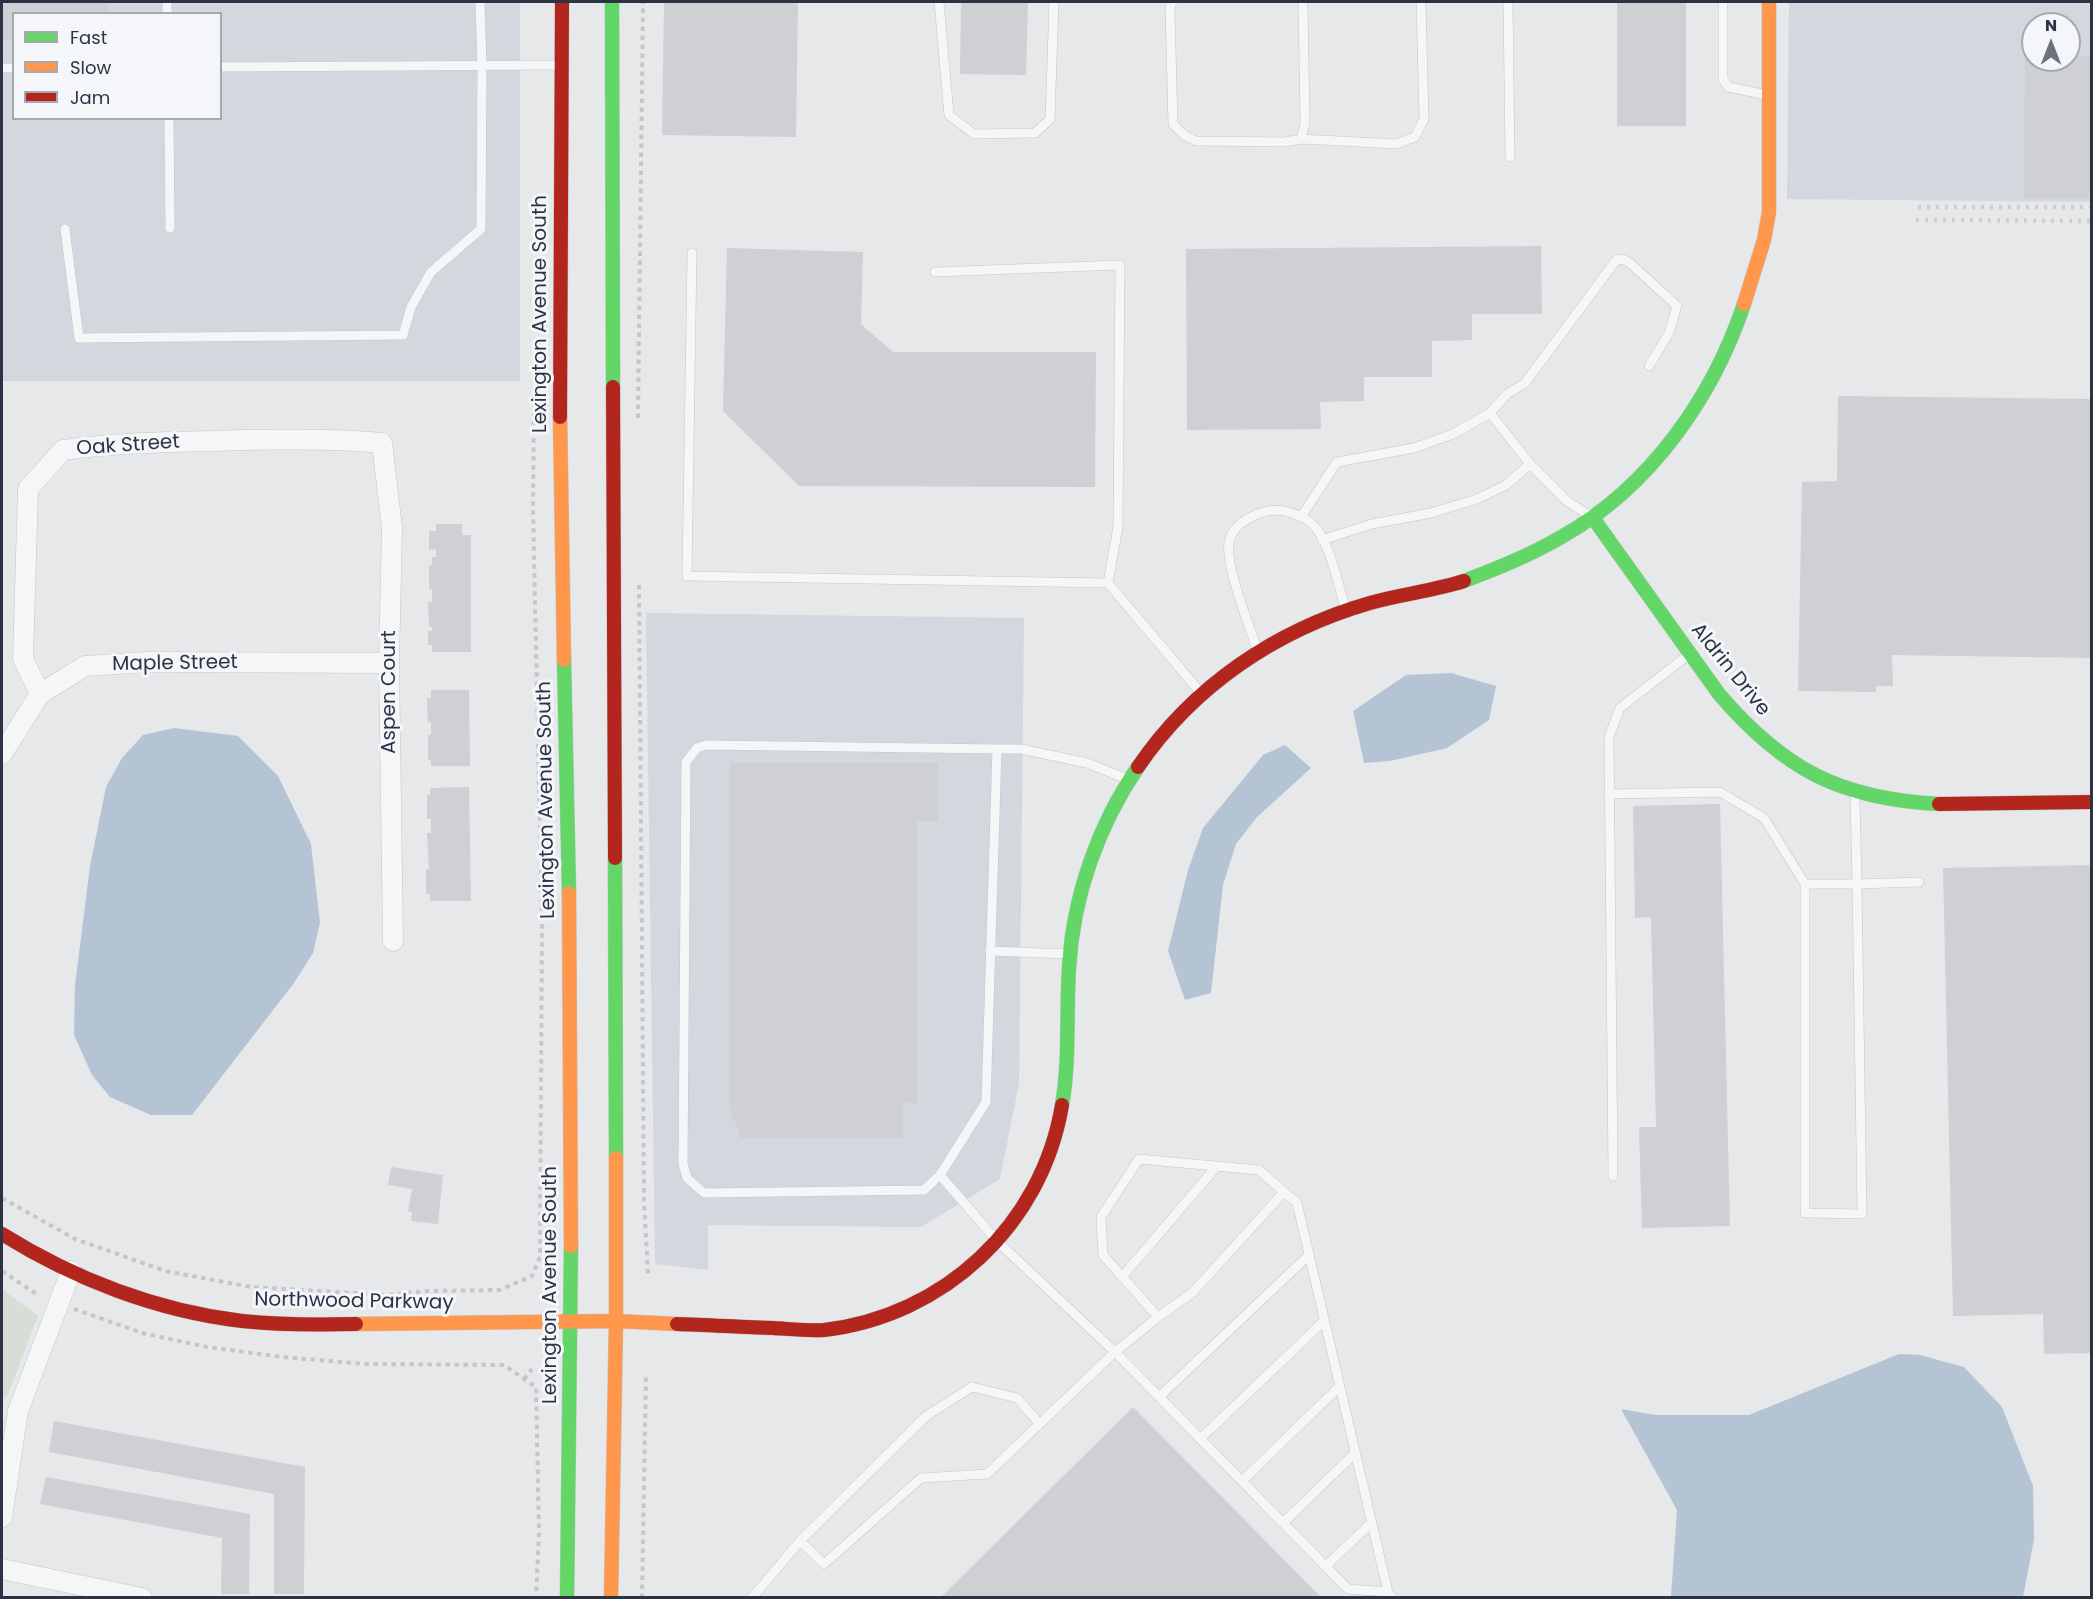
<!DOCTYPE html>
<style>
body{margin:0}
#map{position:relative;width:2093px;height:1599px;overflow:hidden;background:#e6e8ea;font-family:Poppins,sans-serif}
canvas{display:block}
.frame{position:absolute;inset:0;border:3px solid #2b3445;pointer-events:none}
.legend{position:absolute;left:12px;top:12px;width:210px;height:108px;box-sizing:border-box;background:#f4f6f9;border:2px solid #a4a8b1;margin:0;padding:8px 10px;list-style:none;font-size:18px;color:#2b3445}
.legend li{display:flex;align-items:center;gap:12px;height:30px}
.legend b{width:30px;border:2px solid #a4a8b1}
.north{position:absolute;left:2021px;top:12px;width:60px;height:60px;box-sizing:border-box;background:#f4f6f9;border:2px solid #a4a8b1;border-radius:50%;rotate:0deg;font-size:16px;font-weight:700;line-height:24px;text-align:center;color:#2b3445}
.north::after{content:'';display:block;margin:auto;width:21px;height:27px;background:#6c737f;clip-path:polygon(50% 0,100% 100%,50% 72%,0 100%)}
</style>
<div id="map">
<canvas width="2093" height="1599"></canvas>
<div class="frame"></div>
<ul class="legend">
<li><b style="height:8px;background:#63d668"></b>Fast</li>
<li><b style="height:8px;background:#ff974d"></b>Slow</li>
<li><b style="height:8px;background:#b3261e"></b>Jam</li>
</ul>
<div class="north">N</div>
</div>
<script>
const ctx = document.querySelector('canvas').getContext('2d');
ctx.lineJoin = 'round';
function fill(path, color) {
  ctx.fillStyle = color;
  ctx.fill(path, 'evenodd');
}
function trace(path, color, width, dash) {
  ctx.strokeStyle = color;
  ctx.lineWidth = width;
  ctx.lineCap = dash ? 'butt' : 'round';
  ctx.setLineDash(dash || []);
  ctx.stroke(path);
}
function label(font, color, halo, rows, align = 'center') {
  ctx.font = font + ' Poppins,sans-serif';
  ctx.lineWidth = 6;
  ctx.setLineDash([]);
  ctx.textBaseline = 'middle';
  ctx.strokeStyle = halo;
  ctx.fillStyle = color;
  for (const [text, x, y, turn = 0] of rows) {
    ctx.save();
    ctx.translate(x, y);
    ctx.rotate((+turn || 0) * Math.PI / 180);
    ctx.textAlign = isNaN(turn) ? turn : align;
    if (halo) ctx.strokeText(text, 0, 0);
    ctx.fillText(text, 0, 0);
    ctx.restore();
  }
}
fill(new Path2D(`
 M2 2H520V381H2ZM14 14H220V118H14Z
 M1789 2H2091V202L1787 199ZM2033 24H2069V60H2033Z
 M646 613 1024 618 1019 1083 1000 1179 921 1227 708 1225V1270L655 1264Z`), '#d4d7dd');
fill(new Path2D(`
 M2 1289 38 1316 8 1395 2 1398Z`), '#d6ded6');
fill(new Path2D(`
 M1451 673 1496 686 1489 720 1447 748 1390 761 1364 763 1353 711 1406 675Z
 M174 728 238 736 278 776 311 844 320 923 313 953 294 983 192 1115H151L110 1097 92 1075 74 1035 75 985 90 866 106 787 122 758 143 735Z
 M1285 745 1311 768 1257 817 1236 844 1223 885 1211 993 1185 1000 1168 951 1188 870 1203 828 1263 755Z
 M1899 1354 1920 1355 1964 1367 2002 1407 2033 1486 2034 1539 2023 1597H1671L1677 1510 1621 1409 1656 1415H1749Z`), '#b4c4d5');
fill(new Path2D(`
 M2 2H109V14H14V40H2Z
 M664 2H798L796 137 662 135Z
 M961 2H1028L1026 75 960 74Z
 M1617 2H1686V126H1617Z
 M2025 56H2033V60H2069V56H2092V198H2024Z
 M1541 246 1542 314H1472V340L1432 341V377H1364V401L1320 402 1321 429 1187 430 1186 249Z
 M727 248 863 252 861 324 893 352H1096L1095 487 799 486 723 411Z
 M1838 396 2092 399V658L1892 655 1893 686H1876V692L1798 691 1802 482 1837 481Z
 M436 524H462V535H471V652H432V645H428V631H432V627H429L428 602H432V589H429V565H432V557H436V549L429 550V531H436Z
 M431 690H469L470 766H431V760H428V735H431V722H428L427 698H431Z
 M730 763H938V821H917V1103H902V1138H741L730 1109Z
 M469 787 471 901H430V894H426V869H429L427 833H431V819H427V795H430V788Z
 M1720 804 1730 1226 1642 1228 1639 1127H1656L1651 917 1635 918 1633 806Z
 M2092 865V1353L2044 1354 2043 1314 1953 1316 1943 868Z
 M391 1167 443 1175 438 1224 411 1221 412 1212 408 1211 412 1189 388 1185Z
 M1133 1407 1322 1598H940Z
 M54 1421 305 1467 304 1594H274V1494L49 1452Z
 M46 1477 250 1514 249 1594H221L222 1538 40 1504Z`), '#ced0d3');
const lane = new Path2D(`
 M167 2V14
 M939 2 949 115 974 134 1035 133 1050 119 1054 2
 M1172 2 1170 9 1173 124 1184 135 1196 141 1285 142 1301 139 1305 123 1303 2
 M1508 2 1510 157
 M1723 2V79L1728 87 1767 95
 M220 67 559 65
 M2 68H14
 M169 118 170 228
 M1301 139 1396 144 1415 137 1424 119 1421 2
 M65 229 79 338 403 335 411 307 431 272 481 229 482 66 480 2
 M692 253 687 576 1108 583 1200 692
 M935 272 1120 265 1118 527 1108 583
 M1530 464 1490 413 1507 394 1525 383 1617 259 1625 260 1631 264 1677 306 1669 333 1649 366
 M1301 517 1337 462 1414 448 1453 434 1490 413
 M1322 540 1372 524 1431 513 1477 499 1506 485 1530 464 1567 501 1590 516
 M1257 649C1249 624 1225 566 1229 542 1232 527 1245 519 1258 514 1269 509 1283 509 1294 514 1299 516 1306 518 1310 522 1329 537 1338 584 1345 607
 M997 749 986 1102 940 1175 924 1190 704 1193 687 1178 683 1164 686 762 697 748 706 745 997 749H1021L1087 763 1127 779
 M1609 794 1720 792 1764 818 1805 884
 M1855 795 1857 884H1805V1213L1862 1214 1857 884 1919 882
 M990 951 1069 954
 M940 1175 997 1241 1115 1352 1158 1317 1103 1255 1101 1217 1139 1159 1259 1170 1297 1203 1388 1592 1392 1598
 M1613 1176 1609 737 1620 708 1688 655
 M1122 1277 1217 1166
 M1158 1317 1192 1293 1284 1192
 M1159 1397 1309 1255
 M1039 1423 1017 1398 972 1387 926 1416 800 1541 824 1564 921 1478 987 1474 1115 1352 1348 1589 1388 1592
 M1200 1439 1324 1321
 M1242 1481 1339 1387
 M1283 1523 1355 1453
 M1326 1566 1371 1523
 M752 1598 800 1541`);
const street = new Path2D(`
 M40 694 23 659 28 489 63 450C114 443 164 442 215 441 271 439 326 438 382 443L392 528 389 663 393 941
 M2 754 40 694 85 666 148 662 389 663
 M2 1517 18 1411 71 1271
 M2 1569 142 1598`);
const fast = new Path2D(`
 M612 2 613 387
 M1593 518 1719 694C1783 769 1840 799 1939 804
 M1464 581C1498 568 1531 555 1563 536 1650 487 1713 397 1744 304
 M564 660 569 893
 M615 858 616 1158
 M1062 1105C1070 1060 1066 1014 1069 968 1073 896 1098 826 1138 767
 M567 1598 571 1246`);
const slow = new Path2D(`
 M1744 304 1764 240 1769 212V2
 M560 417 564 660
 M569 893 571 1246
 M356 1324 616 1321 677 1324
 M611 1598 616 1321V1158`);
const jam = new Path2D(`
 M613 387 615 858
 M560 417 562 2
 M1138 767C1193 686 1276 630 1370 603 1401 594 1433 591 1464 581
 M1939 804 2092 802
 M2 1234C74 1279 157 1311 242 1321 280 1325 318 1325 356 1324
 M677 1324C709 1325 741 1327 773 1328 790 1329 807 1331 824 1330 944 1316 1042 1225 1062 1105`);
trace(lane, '#c4c6c8', 10);
trace(street, '#c4c6c8', 21);
trace(fast, '#c4c6c8', 15);
trace(slow, '#c4c6c8', 15);
trace(jam, '#c4c6c8', 15);
trace(new Path2D(`
 M638 418 643 2
 M639 585 644 1201 648 1274
 M2 1198 75 1239 165 1271 251 1287 386 1295 428 1291 499 1290 532 1276 540 1257 542 924 533 509 534 402
 M2 1271 38 1295
 M74 1309 142 1333 207 1347 282 1357 366 1364 504 1365 536 1387 539 1532 536 1598
 M524 1379 532 1369
 M642 1598 646 1373`), '#c5c6ca', 4, [4.5, 4.5]);
trace(lane, '#f5f6f7', 9);
trace(street, '#f5f6f7', 20);
trace(fast, '#63d668', 14);
trace(slow, '#ff974d', 14);
trace(jam, '#b3261e', 14);
trace(new Path2D(`
 M1918 207H2092
 M1916 220 2092 221`), '#cecfd2', 4.5, [3, 6]);
label('20px', '#2b3445', '#f4f6f9', [
 ["Lexington Avenue South",541,314,-90],
 ["Oak Street",128,446,-4],
 ["Maple Street",175,664,-1],
 ["Aldrin Drive",1730,670,51],
 ["Aspen Court",390,692,-90],
 ["Lexington Avenue South",547,800,-91],
 ["Lexington Avenue South",551,1285,-90],
 ["Northwood Parkway",354,1302,1]
]);
</script>
